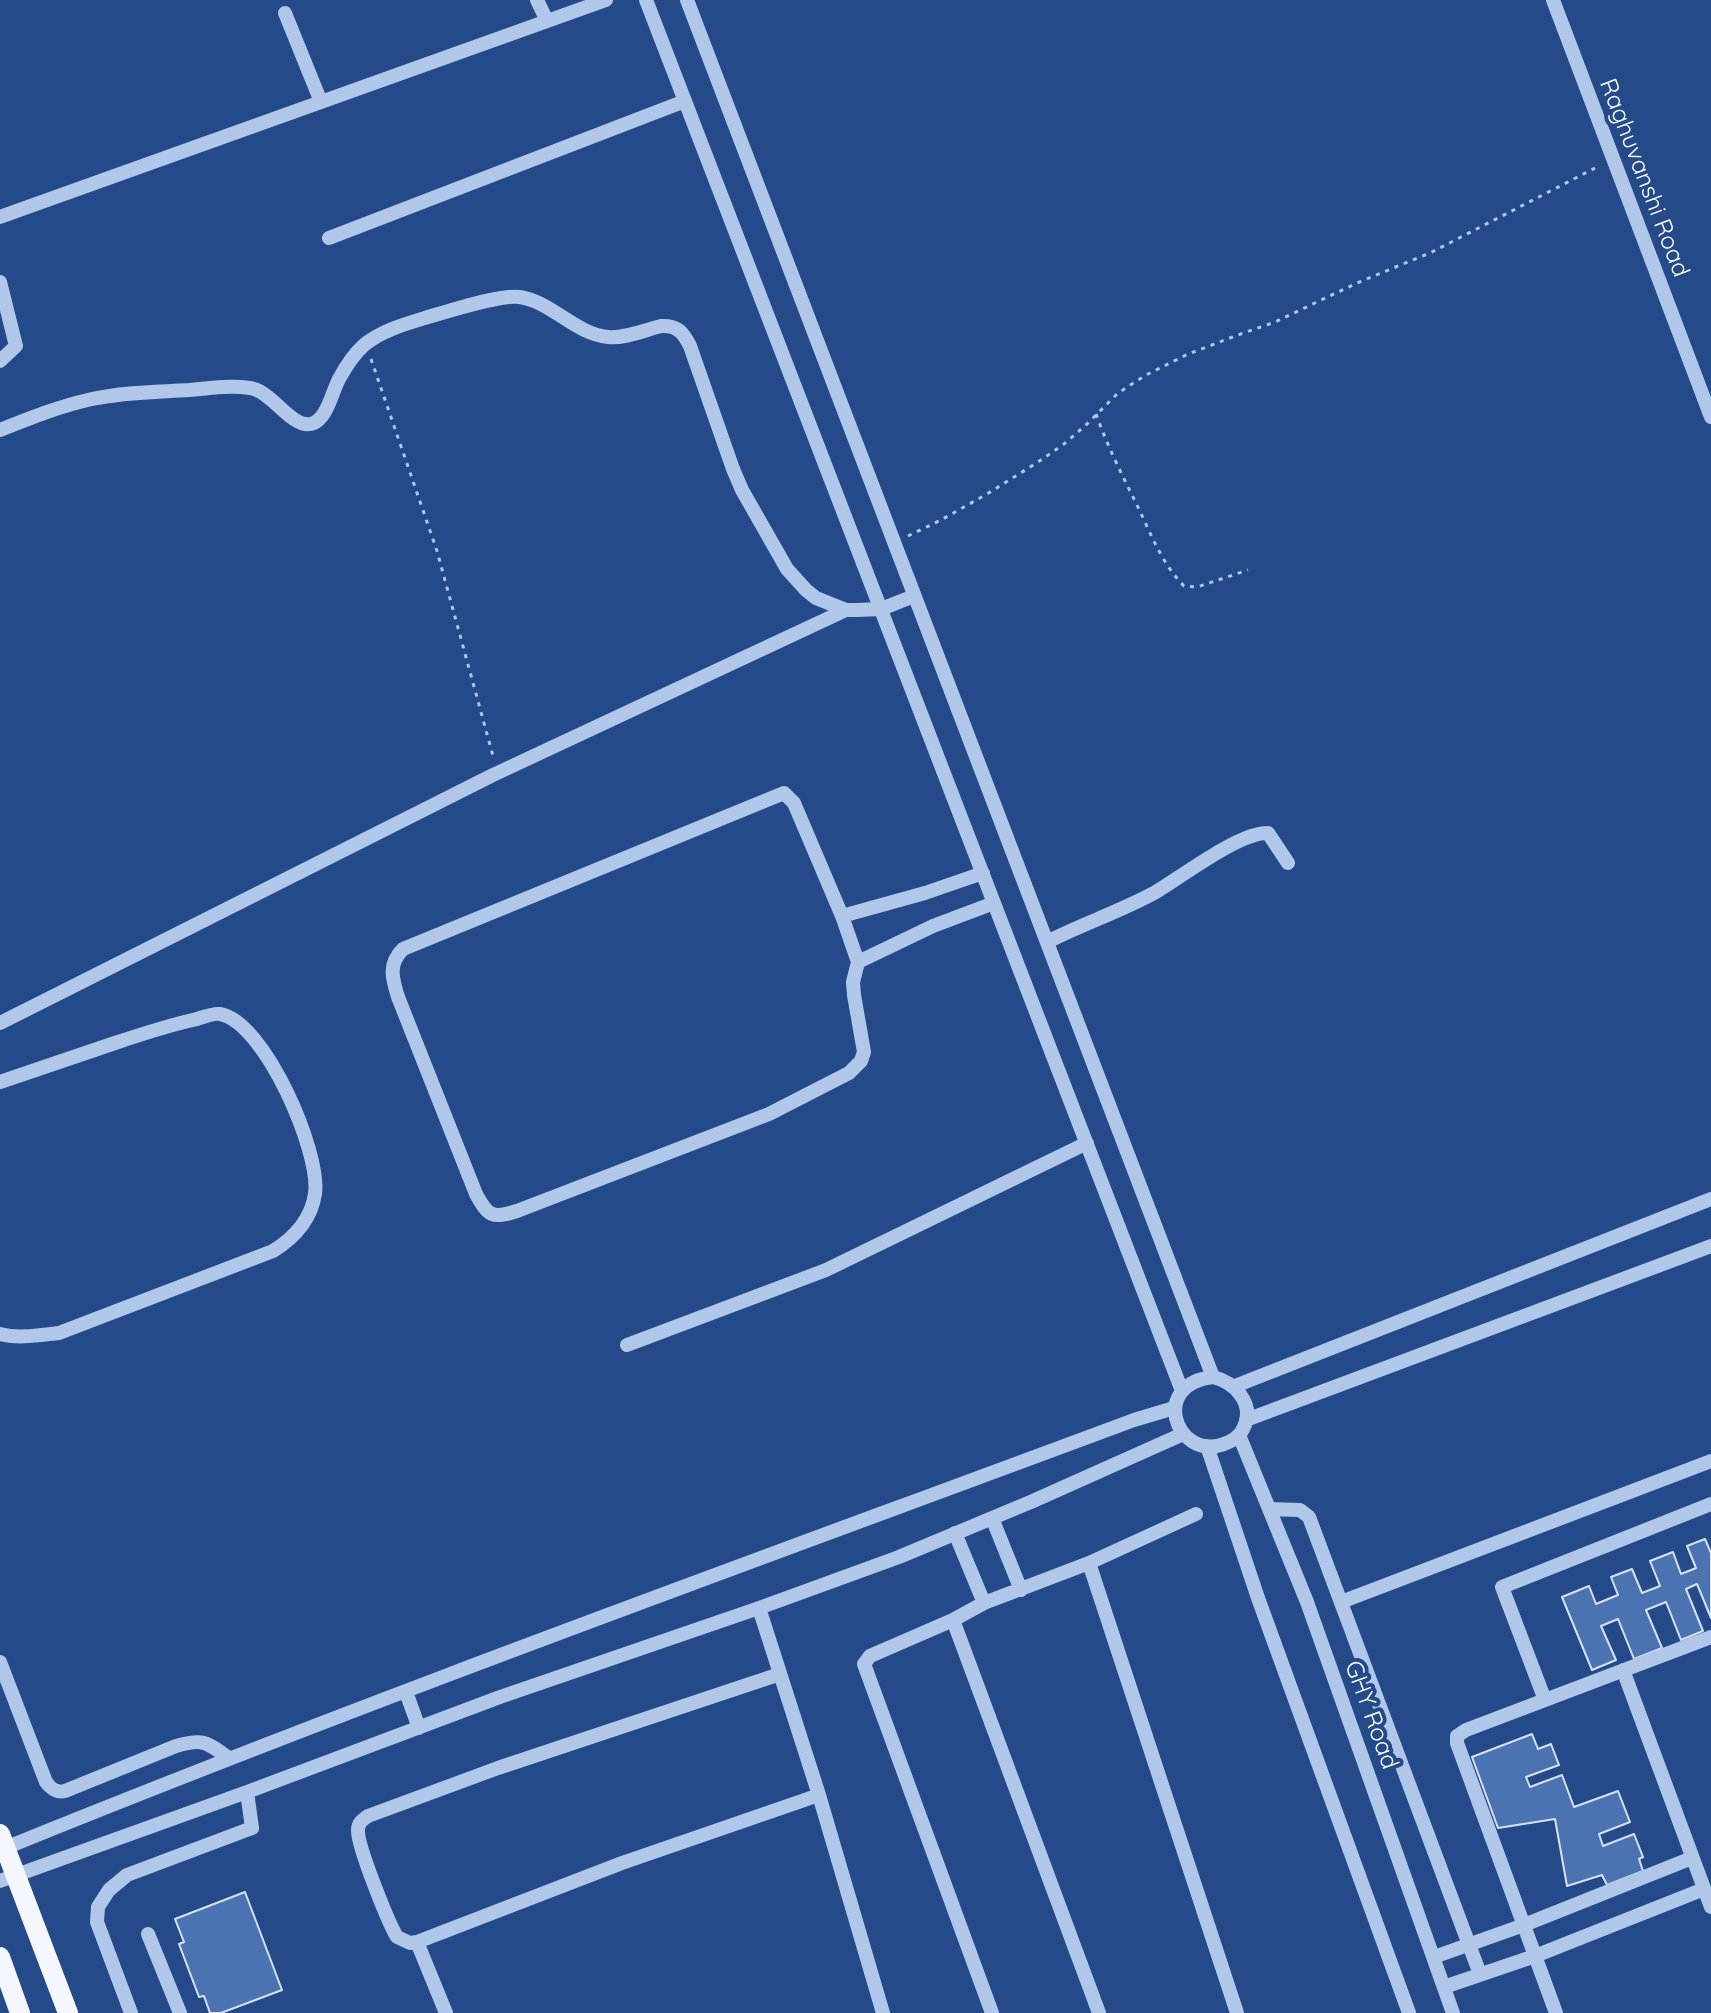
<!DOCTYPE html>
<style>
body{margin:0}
canvas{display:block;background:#244a89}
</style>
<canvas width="1711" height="2013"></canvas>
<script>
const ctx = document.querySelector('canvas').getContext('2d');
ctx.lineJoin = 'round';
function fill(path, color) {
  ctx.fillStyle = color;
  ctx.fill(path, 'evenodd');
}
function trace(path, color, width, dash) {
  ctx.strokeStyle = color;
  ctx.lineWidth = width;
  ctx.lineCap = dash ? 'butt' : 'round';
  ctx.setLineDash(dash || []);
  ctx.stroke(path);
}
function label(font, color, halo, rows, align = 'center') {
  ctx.font = font + ' Quicksand,sans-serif';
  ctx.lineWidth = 8;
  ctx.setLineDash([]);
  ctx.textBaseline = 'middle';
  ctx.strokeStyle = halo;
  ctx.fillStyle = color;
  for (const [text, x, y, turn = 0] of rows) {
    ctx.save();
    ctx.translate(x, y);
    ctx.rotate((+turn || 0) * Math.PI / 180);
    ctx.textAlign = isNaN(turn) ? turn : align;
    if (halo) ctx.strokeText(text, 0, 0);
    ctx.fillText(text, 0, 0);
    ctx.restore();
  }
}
const building = new Path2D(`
 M1705 1539 1711 1553V1618L1697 1584 1686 1589 1703 1631 1681 1640 1666 1602 1646 1610 1662 1648 1634 1659 1618 1619 1601 1626 1616 1660 1592 1670 1562 1597 1589 1586 1596 1604 1618 1595 1611 1577 1632 1569 1642 1593 1660 1586 1650 1561 1673 1552 1681 1574 1696 1568 1687 1546Z
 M1532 1734 1538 1749 1551 1744 1559 1765 1526 1777 1530 1787 1562 1775 1574 1807 1618 1791 1630 1822 1599 1834 1603 1846 1634 1834 1643 1857 1639 1859 1643 1871 1607 1885 1602 1875 1567 1886 1555 1819 1498 1828 1472 1757Z
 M245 1892 282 1990 221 2013H210L204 1996 199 1997 179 1944 184 1942 175 1919Z`);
fill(building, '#4c73b1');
trace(building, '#d5e2f7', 2);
trace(new Path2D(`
 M371 359 437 551 493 756
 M1096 414C1107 445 1122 475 1137 505 1150 532 1162 564 1184 586L1197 587 1248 570
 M908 536 941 520 987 494 1038 462 1064 444 1087 424 1118 393 1146 375 1186 355 1235 336 1275 322 1357 283 1432 252 1599 166`), '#b1c7ea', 3, [4, 6]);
trace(new Path2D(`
 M537 0 547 21
 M646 0 1182 1391
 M687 0 1213 1377
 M1553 0 1711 417
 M285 13 321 102
 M0 217 606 0
 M329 238 685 101
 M0 282 16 346 0 361
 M0 430C30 418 60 406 92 399 124 392 157 392 189 390 209 388 230 385 250 388 272 391 291 428 311 424 327 420 332 392 339 379 345 368 354 354 364 345 381 331 405 324 425 318 446 312 500 294 520 297 552 302 575 334 608 337 624 339 645 330 661 326 677 325 683 332 690 346L733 469 742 490 787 569 806 590 816 598 846 610H857L881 609 914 596
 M784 793 794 803 842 916 858 962 853 982 854 995 864 1052 861 1061 849 1073 769 1114 517 1211C492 1219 488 1216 476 1194L398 997C392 978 388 964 403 949Z
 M842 916 925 893 983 873
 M1047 942C1082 924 1119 912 1154 893 1180 878 1239 832 1268 833L1288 863
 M858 962 933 926 994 903
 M0 1023 493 775 846 610
 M0 1082C38 1069 77 1056 115 1043 142 1034 169 1025 197 1019 203 1017 214 1013 220 1014 265 1022 321 1153 315 1194 311 1220 294 1238 273 1251L59 1333C40 1335 19 1339 0 1334
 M627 1345 826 1270 1087 1143
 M1213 1377C1234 1382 1255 1403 1244 1427 1240 1437 1231 1442 1221 1445 1175 1458 1150 1384 1213 1377Z
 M1235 1386 1711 1199
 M1246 1420 1711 1246
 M1239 1435 1307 1602 1453 2013
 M1207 1446 1258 1598 1409 2013
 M1269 1509 1300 1510 1309 1517 1480 1974
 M992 1518 1021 1590
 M955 1533 984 1603
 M1089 1563 1196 1514
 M1341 1602 1711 1461
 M759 1608 819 1795 883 2013
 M953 1620 1099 2013
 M0 1662 46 1782C51 1789 56 1793 65 1791L176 1746C204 1738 206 1742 229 1758
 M1623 1670 1711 1907
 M780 1674 498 1768 368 1816C362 1820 358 1823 358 1830 357 1845 388 1922 397 1937L410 1943 417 1942 622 1863 819 1795
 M406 1692 419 1728
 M1545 1700 1502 1587 1711 1504
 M0 1850C374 1698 755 1561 1134 1420L1174 1408
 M0 1881 247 1792 500 1697 759 1608 899 1557 1033 1501 1183 1434
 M148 1934 180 2013
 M417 1942 446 2013
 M1434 1957 1524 1925 1692 1858
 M1444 1987 1535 1956 1704 1889
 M131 2013 97 1922 98 1907 109 1890 127 1875 252 1828 247 1792
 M992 2013 864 1664 870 1656 953 1620 984 1603 1089 1563 1237 2013
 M1556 2013 1457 1743V1736L1466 1730 1711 1637`), '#b1c7ea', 14);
trace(new Path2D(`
 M0 1834 68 2013
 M0 1957 20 2013`), '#f4f7fe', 20);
label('24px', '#fff', '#244a89', [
 ["Raghuvanshi Road",1644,178,69],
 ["GHY Road",1371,1715,70]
]);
</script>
